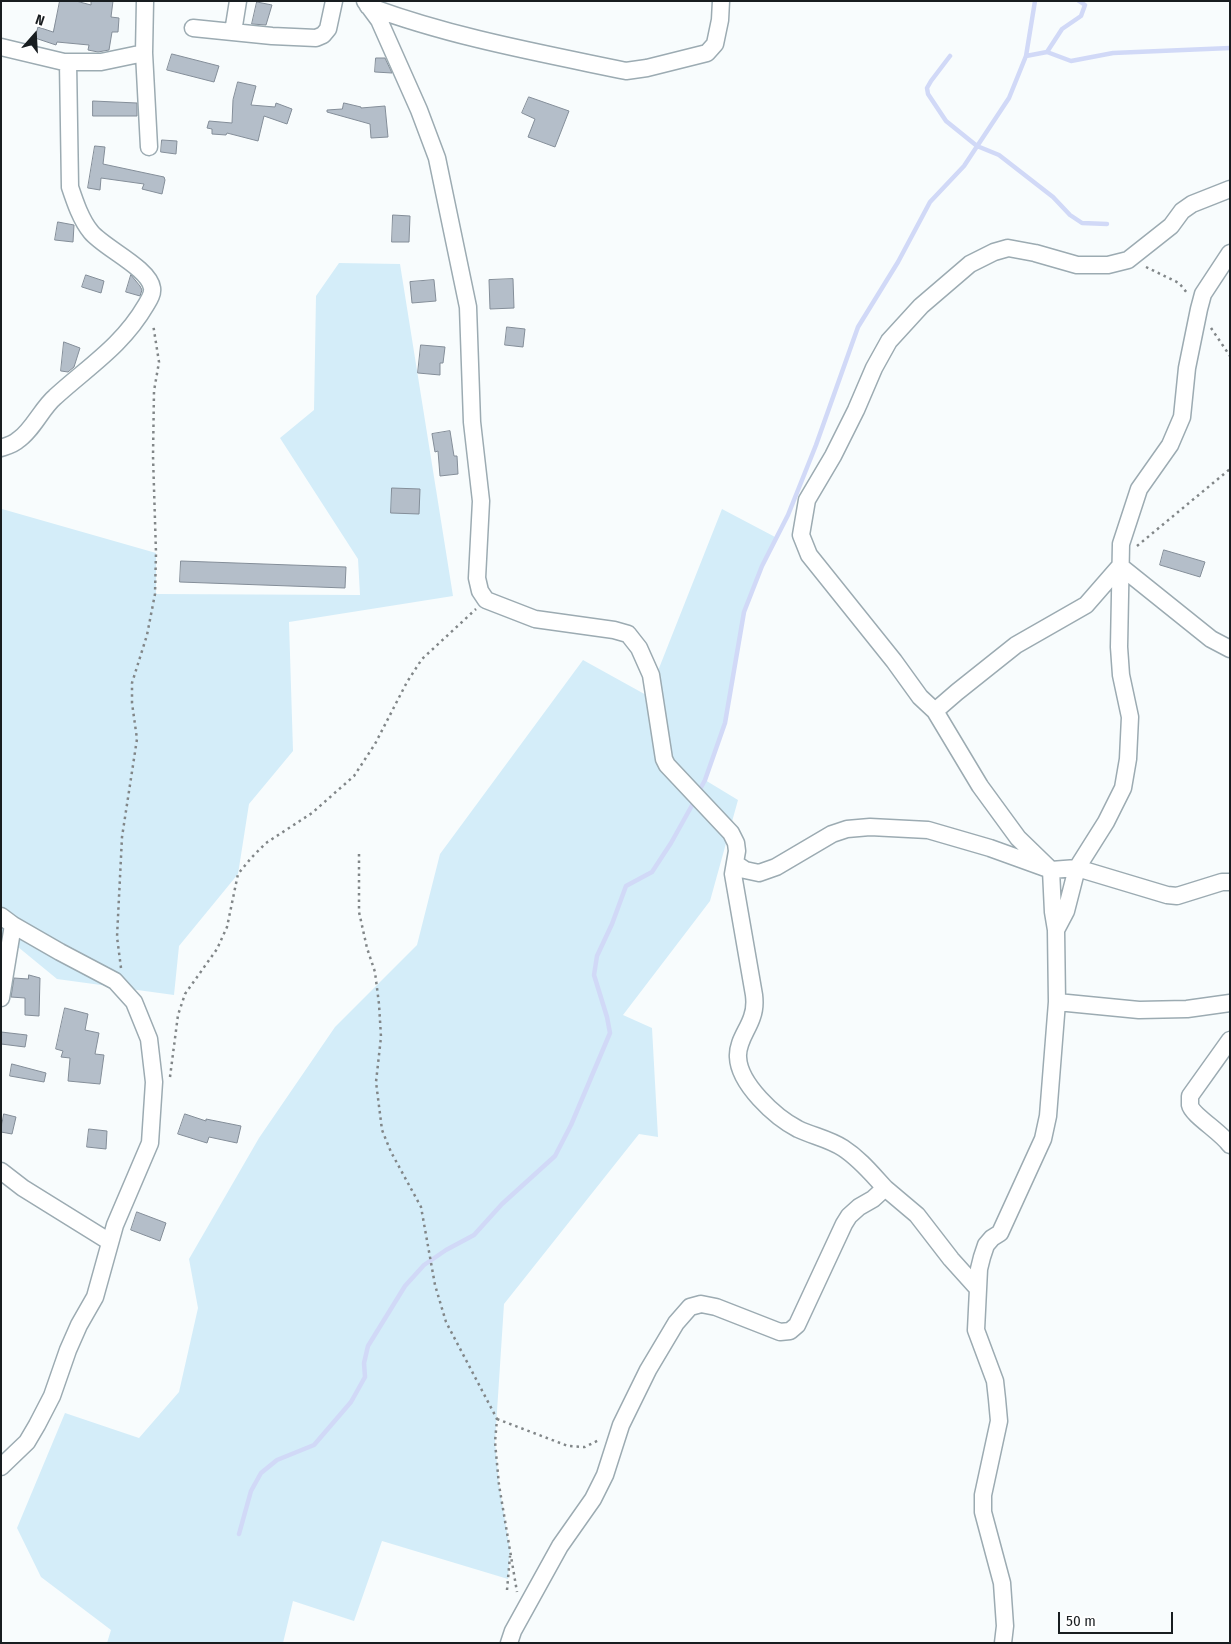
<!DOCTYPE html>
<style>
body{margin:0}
#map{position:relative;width:1231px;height:1644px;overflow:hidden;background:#f8fcfd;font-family:"Fira Sans Condensed",sans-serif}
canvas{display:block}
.frame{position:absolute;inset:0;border:2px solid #181d20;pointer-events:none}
.north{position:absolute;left:10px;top:10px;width:50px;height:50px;-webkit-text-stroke:4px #fff;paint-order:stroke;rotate:19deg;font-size:14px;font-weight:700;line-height:20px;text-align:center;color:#181d20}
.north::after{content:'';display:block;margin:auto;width:18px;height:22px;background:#181d20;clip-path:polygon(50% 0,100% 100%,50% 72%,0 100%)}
.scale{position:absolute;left:1058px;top:1612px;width:115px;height:22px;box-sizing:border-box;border:2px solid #181d20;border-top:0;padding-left:6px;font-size:15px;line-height:18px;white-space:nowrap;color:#181d20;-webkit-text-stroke:4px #fff;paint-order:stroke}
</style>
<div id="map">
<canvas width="1231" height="1644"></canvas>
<div class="frame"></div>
<div class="north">N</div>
<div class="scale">50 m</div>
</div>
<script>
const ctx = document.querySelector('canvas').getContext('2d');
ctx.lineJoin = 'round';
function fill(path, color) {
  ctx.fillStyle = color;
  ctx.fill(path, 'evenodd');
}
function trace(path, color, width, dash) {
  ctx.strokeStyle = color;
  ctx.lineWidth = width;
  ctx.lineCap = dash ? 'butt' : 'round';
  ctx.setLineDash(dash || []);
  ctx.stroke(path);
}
fill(new Path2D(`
 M339 263 400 264 453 596 289 622 293 751 249 804 238 874 179 946 174 995 57 979 1 933 2 509 156 553V594L360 595 358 559 280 438 314 410 316 296Z
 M722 509 777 538 762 566 744 612 725 723 705 780 738 800 710 901 623 1015 652 1028 658 1137 639 1134 504 1304 495 1442 499 1485 510 1550 508 1579 382 1541 354 1621 293 1601 283 1643H107L111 1630 41 1577 17 1528 65 1413 139 1438 179 1392 198 1308 189 1259 259 1138 335 1027 417 945 440 854 583 660 648 696Z`), '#d4edf9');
trace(new Path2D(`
 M1047 52 1071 61 1113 53 1230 48
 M950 56 931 81 927 88 928 94 946 121 977 146 999 155 1053 197 1070 215 1082 223 1107 224
 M1026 56 1047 52 1062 29 1081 16 1085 5 1079 1
 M698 793 705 780 725 723 744 612 762 566 788 515 816 445 858 327 898 262 930 202 964 166 1009 98 1026 56 1035 1
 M239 1534 251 1491 261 1473 277 1460 314 1445 351 1402 365 1377 364 1363 368 1346 405 1286 424 1265 446 1250 474 1235 502 1204 555 1156 571 1125 610 1033 607 1017 594 975 597 956 612 924 626 886 652 872 671 843 695 800`), '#d1d9f7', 4.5);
const building = new Path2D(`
 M60 1H76L91 5V1H113L111 17 119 18 118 32H112L109 50 98 52 88 50 89 45 57 42 56 45 35 38 38 27 53 32Z
 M257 2 272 5 266 25 252 24Z
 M172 54 219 66 214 82 167 70Z
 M376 58H385L392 73 375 72Z
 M238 82 256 86 251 105 275 107 276 103 292 109 287 124 264 116 258 141 227 133 226 135 212 134V129L207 128 209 121 232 123 233 100Z
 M529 97 569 111 555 147 528 137 535 119 522 113Z
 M93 101 137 103V116H93Z
 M344 103 361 107V108L385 106 388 137 371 138 370 124 327 112V110L342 109Z
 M162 140 177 141 176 154 161 152Z
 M95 146 105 147 103 164 164 177 165 180 162 194 142 189 144 184 101 178 100 190 88 188Z
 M393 215 410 216 409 242H392Z
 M58 222 74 225 73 242 55 240Z
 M86 275 104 281 101 293 82 287Z
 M131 275 140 286 142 290 140 296 126 292Z
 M513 279 514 308 490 309 489 280Z
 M434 280 436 301 412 303 410 282Z
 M507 327 525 329 523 347 505 345Z
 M64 342 80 348 74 367 68 372 61 371Z
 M421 345 445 347 443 363H440V375L418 373Z
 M450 431 454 456H457L458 474 440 476 438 451 435 452 432 434Z
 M392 488 420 489 419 514 391 513Z
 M1164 550 1205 562 1200 577 1160 565Z
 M181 561 346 567 345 588 180 582Z
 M29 975 40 978 39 1016 25 1015V998L11 997 14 978 28 979Z
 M65 1008 88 1014 85 1030 99 1033 95 1054 104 1055 100 1084 68 1081 70 1058 61 1057 63 1051 56 1049Z
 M1 1032 27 1035 25 1047 1 1044Z
 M12 1064 46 1073 44 1082 10 1076Z
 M4 1114 16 1117 12 1134 1 1132Z
 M185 1114 206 1121V1119L241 1126 237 1143 209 1137 207 1143 178 1134Z
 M89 1129 107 1131 106 1149 87 1147Z
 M137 1212 166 1223 160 1241 131 1230Z`);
fill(building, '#b4bec9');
trace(building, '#848e99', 1);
const street = new Path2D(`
 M145 1 144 53 149 147
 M365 1 379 20 419 110 437 158 468 307 472 422 481 501 477 578 480 591 486 600 535 619 614 630 628 634 639 648 651 675 664 759 667 765 731 833 736 843 737 851 733 874 754 995C755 1003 755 1009 752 1017 748 1030 737 1042 738 1057 739 1084 775 1117 798 1129 813 1136 829 1139 843 1148 860 1159 872 1174 885 1188L873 1199 859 1207 849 1216 844 1224 797 1325 790 1331 780 1332 716 1307 701 1304 690 1307 676 1323 648 1370 621 1425 605 1475 593 1499 560 1546 513 1631 509 1643
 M368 6C451 37 540 53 626 71L647 68 707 53 715 44 720 20 721 1
 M193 28 272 36 316 38 323 35 328 29 334 1
 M233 32 238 1
 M1 47 64 62H101L144 53
 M1230 189 1192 204 1182 211 1171 226 1128 260 1108 265H1077L1035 253 1008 248 994 252 970 264 921 306 889 341 874 368 856 410 833 456 807 500 801 535 809 555 894 661 920 697 935 711 957 692 1016 645 1086 605 1120 566 1211 639 1230 649
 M1 448C7 446 14 444 18 440 32 431 42 408 55 397 89 366 122 346 146 305 149 300 153 294 152 288 149 268 104 248 91 232 81 220 75 202 70 187L68 62
 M935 711 980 786 1018 838 1051 870 1053 912 1056 930 1057 1002 1139 1010 1187 1009 1230 1003
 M736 864 745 870 759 873 776 867 832 834 847 829 870 827 928 830 990 848 1051 870 1077 868 1167 895 1177 896 1222 882H1230
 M1 916 13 925 60 952 115 981 134 1002 149 1039 154 1082 150 1143 115 1225 95 1297 79 1325 68 1350 52 1396 37 1425 27 1442 1 1467
 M1056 930 1066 911 1077 868 1106 822 1123 788 1128 759 1130 717 1121 675 1119 647 1121 544 1139 489 1170 445 1182 417 1187 368 1199 309 1203 294 1230 253
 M1 998 13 925
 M1230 1040 1190 1096C1190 1099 1190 1102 1190 1105 1192 1115 1221 1132 1230 1145
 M1 1171 23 1188 110 1242
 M885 1188 917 1215 951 1259 978 1289
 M1003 1643 1005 1626 1002 1583 983 1512V1495L999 1421 997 1399 995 1381 976 1330 979 1269 982 1257 986 1245 992 1238 1000 1233 1043 1139 1048 1116 1057 1002`);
trace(street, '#9cabb2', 19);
trace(new Path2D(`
 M1146 267 1179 283 1187 293
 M1211 328 1230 356
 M1137 546 1230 469
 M359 854V912L367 948 375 972 379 1004 381 1037 376 1082 382 1130 391 1152 421 1207 435 1285 446 1322 497 1419 495 1442 499 1485 517 1592
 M121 968 117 937 122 837 137 739 132 703V683L147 635 155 594 156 553 153 456 154 391 159 362 153 324
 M170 1077 178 1015 185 994 217 949 227 927 238 874 252 857 266 843 312 813 354 776 375 744 407 682 422 659 476 609
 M497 1419 568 1446 585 1447 599 1440
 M507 1590 510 1556`), '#818688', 2.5, [2.5, 4]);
trace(street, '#fff', 16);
</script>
